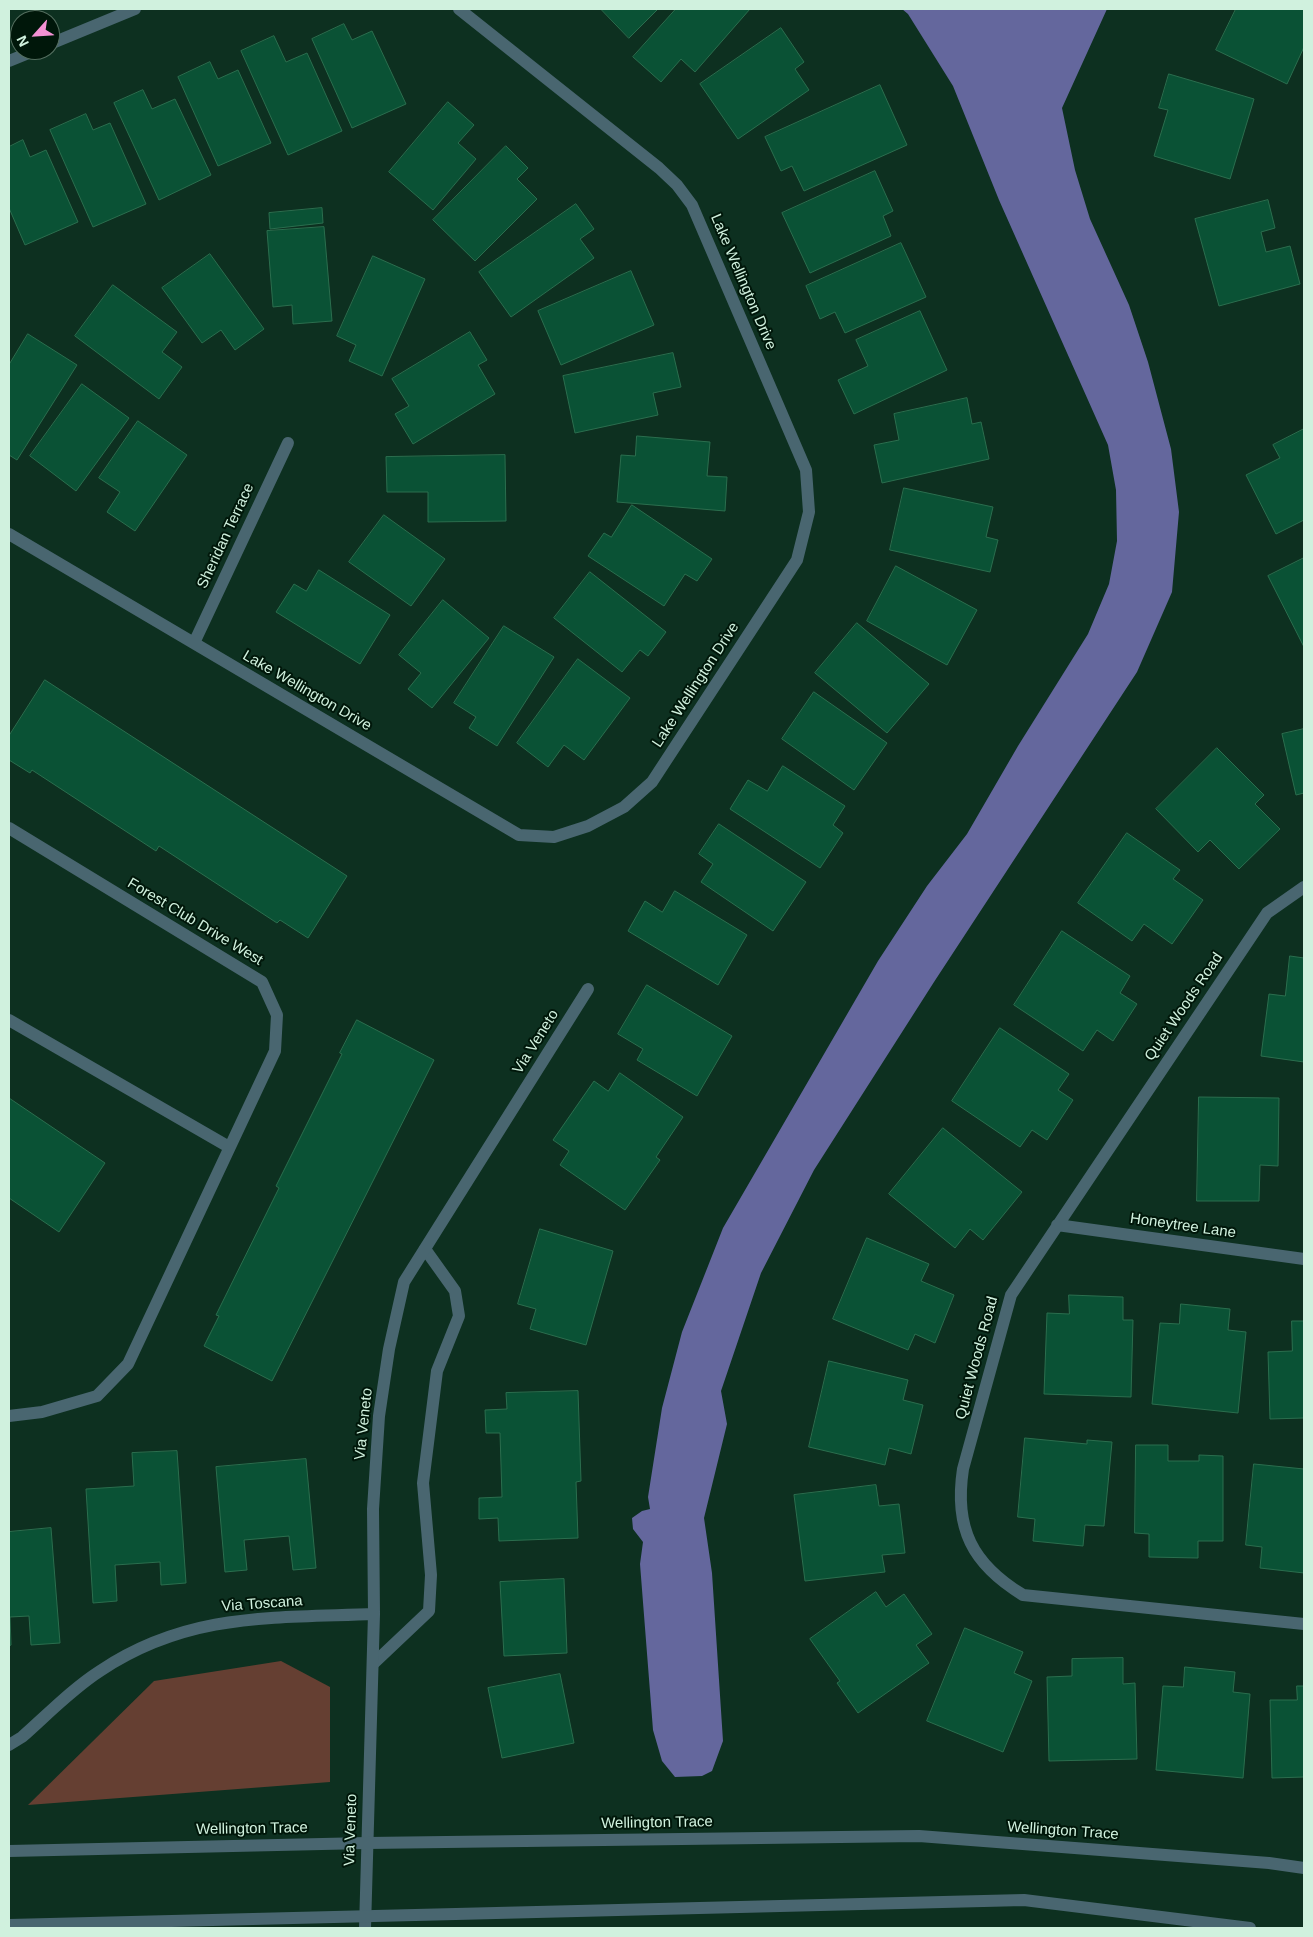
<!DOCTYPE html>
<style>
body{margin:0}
#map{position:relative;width:1313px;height:1937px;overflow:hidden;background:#0d3020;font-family:Arial,sans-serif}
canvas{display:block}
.frame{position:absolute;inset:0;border:10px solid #d0f1de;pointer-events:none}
.north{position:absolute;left:10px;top:10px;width:50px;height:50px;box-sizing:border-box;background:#00170a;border:1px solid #536e5f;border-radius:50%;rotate:244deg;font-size:14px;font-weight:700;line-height:20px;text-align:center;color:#d0f1de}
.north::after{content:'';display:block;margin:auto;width:18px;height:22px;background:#f491d4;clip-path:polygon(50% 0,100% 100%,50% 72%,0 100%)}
</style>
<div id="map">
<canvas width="1313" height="1937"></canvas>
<div class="frame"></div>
<div class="north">N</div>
</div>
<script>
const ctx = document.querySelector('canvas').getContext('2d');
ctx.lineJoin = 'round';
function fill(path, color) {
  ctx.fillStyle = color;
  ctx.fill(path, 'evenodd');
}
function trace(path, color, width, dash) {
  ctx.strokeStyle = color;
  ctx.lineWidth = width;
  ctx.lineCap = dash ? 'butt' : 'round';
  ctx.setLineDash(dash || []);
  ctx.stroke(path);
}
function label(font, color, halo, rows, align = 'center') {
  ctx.font = font + ' Arial,sans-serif';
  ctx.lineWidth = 4;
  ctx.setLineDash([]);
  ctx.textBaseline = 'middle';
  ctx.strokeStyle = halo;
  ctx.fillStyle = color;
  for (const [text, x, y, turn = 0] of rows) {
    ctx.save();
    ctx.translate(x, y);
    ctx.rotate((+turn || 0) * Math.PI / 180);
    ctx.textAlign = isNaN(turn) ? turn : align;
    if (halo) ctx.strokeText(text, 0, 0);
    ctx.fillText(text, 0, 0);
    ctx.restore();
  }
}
fill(new Path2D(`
 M281 1661 330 1687V1782L28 1805 154 1681Z`), '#653f32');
fill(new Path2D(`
 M902 9H1107L1062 108 1075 170 1090 219 1129 305 1148 362 1171 449 1179 512 1172 592 1137 672 934 982 814 1170 761 1273 721 1391 727 1424 704 1518 712 1573 723 1741 712 1771 702 1776 675 1777 662 1761 653 1730 640 1564 643 1542 633 1529 632 1518 642 1511 650 1509 648 1497 662 1408 682 1332 723 1228 878 961 927 886 967 834 1018 746 1088 634 1109 584 1117 541 1116 490 1108 445 999 200 953 86 908 14Z`), '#64679d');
const building = new Path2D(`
 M601 9H658L629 38Z
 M676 9H750L695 72 681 59 661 82 633 57Z
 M1236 9H1304V47L1287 84 1216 50Z
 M344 24 352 40 372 31 406 104 352 128 312 39Z
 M781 28 804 62 795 69 809 90 738 139 700 84Z
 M274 36 286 62 307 53 342 131 288 155 241 51Z
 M210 62 218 79 238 70 271 143 218 166 178 77Z
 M1169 74 1254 99 1230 179 1154 156 1168 110 1159 108Z
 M880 85 907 145 804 191 792 166 781 171 765 137Z
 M143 90 152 109 175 99 211 175 159 200 114 103Z
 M448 102 474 125 458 143 476 159 433 210 389 172Z
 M86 114 93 130 110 123 146 204 93 227 50 130Z
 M23 140 30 157 46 150 78 222 25 245 9 208V147Z
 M506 146 528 168 517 179 537 199 475 261 433 220Z
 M875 171 893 211 883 216 891 236 810 273 782 213Z
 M1268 200 1275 228 1261 232 1266 252 1290 246 1300 284 1219 306 1195 219Z
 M576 204 594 229 580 239 594 258 511 317 479 272Z
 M322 208 323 223 270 229 269 213Z
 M324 227 332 321 293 324 292 305 273 307 267 231Z
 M901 243 926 297 845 333 835 312 820 319 806 286Z
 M210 254 264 329 235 350 221 330 202 343 162 288Z
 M373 256 425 279 382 376 349 361 356 345 337 336Z
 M631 271 654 325 561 365 538 311Z
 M113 285 177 332 162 352 182 367 159 399 75 336Z
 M920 311 947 370 854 414 838 380 868 366 856 340Z
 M470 332 487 360 478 365 495 394 413 444 395 414 409 406 392 379Z
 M28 334 77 365 17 460 9 455V365Z
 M673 353 681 387 653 393 658 415 575 433 563 376Z
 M82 384 129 418 76 491 30 456Z
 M967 398 972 424 981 422 989 459 882 483 874 445 899 440 894 414Z
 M138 421 187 455 135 531 107 512 120 492 99 478Z
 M1304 429V520L1276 534 1246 475 1280 458 1273 445Z
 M637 436 710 442 707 476 727 477 725 511 617 502 621 455 635 456Z
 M505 455 506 521 428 522V492H387L386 457Z
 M904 488 993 507 986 537 998 540 990 572 890 550Z
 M632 505 712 559 697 581 685 574 664 606 588 556 604 533 611 537Z
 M384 515 445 559 411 606 349 562Z
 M1304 558V647L1268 576Z
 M896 566 977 610 947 665 867 621Z
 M319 570 390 615 360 664 276 612 294 584 306 591Z
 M590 572 666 632 648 656 640 650 622 672 554 618Z
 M443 600 489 638 432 708 408 689 421 673 399 655Z
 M857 623 929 684 887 733 815 673Z
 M504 626 554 657 497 746 469 728 476 717 454 703Z
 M578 659 630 698 584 760 564 745 548 767 517 743Z
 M45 680 347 876 308 938 280 920 277 923 159 846 156 851 32 770 30 773 9 760V736Z
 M814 692 887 743 854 790 782 739Z
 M1304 729V793L1296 795 1282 734Z
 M1217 748 1264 795 1255 804 1280 829 1239 869 1210 840 1198 852 1156 809Z
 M783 766 845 806 833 825 843 833 820 868 730 809 748 780 767 791Z
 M719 824 806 882 773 931 701 882 713 864 699 854Z
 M1127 833 1180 870 1173 879 1203 900 1172 944 1144 924 1132 941 1078 903Z
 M675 891 747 935 718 985 628 931 645 901 662 912Z
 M1062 931 1130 976 1120 993 1137 1004 1113 1041 1097 1030 1083 1051 1014 1005Z
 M1290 956 1304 958V1062L1261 1056 1269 994 1285 996Z
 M647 985 732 1036 697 1096 637 1060 643 1049 618 1034Z
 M357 1020 434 1060 272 1381 204 1346 219 1316 216 1315 279 1188 276 1186 342 1054 340 1053Z
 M1000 1028 1069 1074 1058 1090 1073 1100 1047 1140 1032 1130 1020 1147 952 1101Z
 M620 1073 683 1117 656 1157 660 1160 625 1210 560 1165 569 1151 553 1140 594 1081 608 1091Z
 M1199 1097 1279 1098 1278 1166 1260 1165 1259 1201H1197Z
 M9 1098 105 1163 59 1232 9 1198Z
 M943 1128 1022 1192 983 1240 970 1229 955 1248 889 1194Z
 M540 1229 613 1251 586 1345 530 1329 536 1309 518 1304Z
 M867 1238 929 1264 921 1281 954 1295 935 1343 915 1334 908 1350 833 1319Z
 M1069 1295 1123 1297V1320H1133L1131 1397 1044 1394 1047 1313 1069 1314Z
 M1181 1304 1230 1309 1228 1330 1246 1332 1238 1413 1152 1404 1160 1323 1179 1324Z
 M1292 1321H1304V1418L1270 1419 1268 1352 1292 1351Z
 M829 1361 908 1380 903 1400 923 1405 911 1454 889 1448 885 1465 809 1447Z
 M578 1391 581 1481 576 1482 578 1538 499 1541 498 1518 479 1519V1498L502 1497 500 1433H486L485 1410 507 1409 506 1393Z
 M1025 1438 1087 1444V1440L1112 1442 1104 1526 1085 1525 1083 1546 1033 1541 1035 1519 1018 1517Z
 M1136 1445H1168V1461H1199V1455L1223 1456V1541H1198V1558L1149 1557V1534L1135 1533Z
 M177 1451 186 1583 161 1585 160 1562 115 1565 117 1601 93 1603 86 1489 134 1486 132 1453Z
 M306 1459 316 1568 293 1570 289 1536 244 1540 247 1570 225 1572 216 1467Z
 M1254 1464 1304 1469V1573L1260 1568 1262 1547 1246 1545Z
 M876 1485 879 1506 899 1504 905 1553 882 1555 885 1572 805 1581 794 1495Z
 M51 1528 60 1643 31 1645 29 1616 10 1617 11 1645 9 1646V1532Z
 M564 1579 567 1653 504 1656 500 1582Z
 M876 1592 886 1607 904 1594 932 1634 916 1645 929 1663 858 1713 837 1683 840 1681 810 1639Z
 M965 1628 1023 1652 1014 1673 1032 1681 1003 1752 927 1721Z
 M1123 1658V1684L1135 1683 1137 1759 1049 1761 1047 1677 1072 1676V1659Z
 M1185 1667 1235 1672 1233 1692 1250 1694 1243 1778 1156 1770 1163 1686 1183 1687Z
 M560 1674 574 1743 502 1758 488 1688Z
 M1297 1686H1304V1777L1272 1778 1270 1700H1297Z`);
fill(building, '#0a5235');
trace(building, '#2b6e4e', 1);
trace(new Path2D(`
 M373 1664 429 1611 431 1575 423 1483 437 1371 459 1316 455 1291 425 1249`), '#496670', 12);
trace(new Path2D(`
 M50 44 135 9
 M9 61 36 50
 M9 534 519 835 554 837 588 826 624 807 652 782 797 560 809 512 806 470 692 205 677 185 659 168 459 9
 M194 643 288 443
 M9 828 262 982 277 1015 275 1051 128 1364 97 1396 42 1412 9 1416
 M1304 887 1267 913 1011 1295 963 1469C954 1528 972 1564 1023 1595L1304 1624
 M9 1020 229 1147
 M1057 1225 1304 1259
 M9 1745 22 1737C47 1715 72 1689 100 1671 188 1612 274 1618 374 1614
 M365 1928 374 1614 373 1509 379 1416 389 1349 404 1282 588 989`), '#496670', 12);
trace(new Path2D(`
 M9 1851 367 1843 919 1836 1269 1863 1304 1868
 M9 1925 1024 1900 1250 1928`), '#496670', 12);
label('15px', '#d0f1de', '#00170a', [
 ["Lake Wellington Drive",743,282,67],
 ["Sheridan Terrace",226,536,-65],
 ["Lake Wellington Drive",696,685,-57],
 ["Lake Wellington Drive",307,691,30],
 ["Forest Club Drive West",195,922,31],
 ["Quiet Woods Road",1184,1007,-56],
 ["Via Veneto",536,1042,-58],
 ["Honeytree Lane",1183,1226,8],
 ["Quiet Woods Road",977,1358,-75],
 ["Via Veneto",364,1424,-84],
 ["Via Toscana",262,1604,-4],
 ["Wellington Trace",657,1823,-1],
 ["Wellington Trace",252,1829,-1],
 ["Via Veneto",351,1830,-88],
 ["Wellington Trace",1063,1831,4]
]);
</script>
